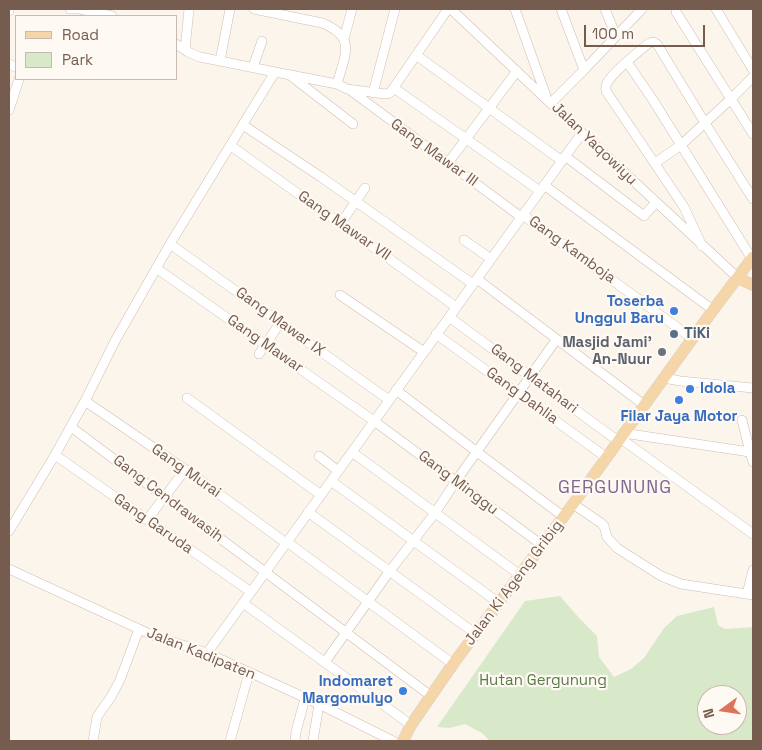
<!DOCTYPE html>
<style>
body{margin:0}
#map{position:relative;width:762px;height:750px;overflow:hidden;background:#fcf5ec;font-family:"Space Grotesk",sans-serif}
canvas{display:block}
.frame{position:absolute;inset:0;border:10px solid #765c4f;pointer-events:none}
.legend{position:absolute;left:15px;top:15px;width:162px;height:65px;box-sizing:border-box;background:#fef9f2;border:1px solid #c8bab1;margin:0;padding:6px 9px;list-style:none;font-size:15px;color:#765c4f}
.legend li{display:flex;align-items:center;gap:10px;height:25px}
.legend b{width:25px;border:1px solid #c8bab1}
.north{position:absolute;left:697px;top:685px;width:50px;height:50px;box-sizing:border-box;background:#fef9f2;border:1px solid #c8bab1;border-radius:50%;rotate:256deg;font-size:14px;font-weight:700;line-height:20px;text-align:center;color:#765c4f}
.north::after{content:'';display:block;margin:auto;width:18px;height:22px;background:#dd7359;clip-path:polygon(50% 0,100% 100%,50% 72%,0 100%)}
.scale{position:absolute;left:584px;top:25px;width:121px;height:22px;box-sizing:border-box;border:2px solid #765c4f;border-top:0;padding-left:6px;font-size:15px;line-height:18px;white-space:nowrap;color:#765c4f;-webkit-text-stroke:4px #fef9f2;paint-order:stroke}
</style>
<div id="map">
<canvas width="762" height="750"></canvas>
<div class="frame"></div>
<ul class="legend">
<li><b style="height:6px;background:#f5d6a9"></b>Road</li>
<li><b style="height:14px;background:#d8e9ca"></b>Park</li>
</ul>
<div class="north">N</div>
<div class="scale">100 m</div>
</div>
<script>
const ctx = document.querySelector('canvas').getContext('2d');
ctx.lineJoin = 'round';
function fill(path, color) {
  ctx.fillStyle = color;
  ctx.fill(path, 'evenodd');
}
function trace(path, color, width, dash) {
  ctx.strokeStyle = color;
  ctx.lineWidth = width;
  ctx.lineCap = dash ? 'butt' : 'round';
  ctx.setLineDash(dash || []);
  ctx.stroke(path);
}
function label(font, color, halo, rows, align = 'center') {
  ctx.font = font + ' "Space Grotesk",sans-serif';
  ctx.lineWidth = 4.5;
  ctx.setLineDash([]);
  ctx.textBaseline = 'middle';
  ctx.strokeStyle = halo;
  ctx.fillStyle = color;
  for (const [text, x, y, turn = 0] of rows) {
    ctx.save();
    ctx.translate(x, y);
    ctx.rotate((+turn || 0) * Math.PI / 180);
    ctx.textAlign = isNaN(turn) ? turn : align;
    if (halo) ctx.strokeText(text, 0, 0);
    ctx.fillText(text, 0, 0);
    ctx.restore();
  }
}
fill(new Path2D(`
 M560 596 580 619 597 636 599 657 614 677 631 669 644 658 664 628 677 616 714 607 718 625 725 629 753 627V741H490L482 733 465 724 450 728 437 727 525 601ZM707 695H737V725H707Z`), '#d8e9ca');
const minor = new Path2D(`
 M70 9H80L112 16
 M254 9 322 23C357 37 345 55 337 84
 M451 9 582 133 738 278
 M515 9 546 96
 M561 9 584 70
 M605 9 616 36
 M716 9 753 70
 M9 11V9
 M676 12 753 134
 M344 39 352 9
 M185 50 189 9
 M416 55 562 161
 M220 61 230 9
 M627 62 653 100 752 259
 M9 64 16 67
 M253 67 262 41
 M275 72 337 84 347 89 385 94 390 93 448 9
 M291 76 353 124
 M394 88 540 191
 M350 90 521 217
 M373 93 395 9
 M551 103 584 70 642 9
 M9 110 19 79
 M243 125 321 177 473 284
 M231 146 380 252 456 307
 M565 156 644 216 656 202
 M448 163 517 71
 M655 163 681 145 732 98 753 77
 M544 185 713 310
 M523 215 693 339
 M341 223 365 188
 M464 240 491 259
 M170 244 389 400
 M702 246 684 207 606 91C606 87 605 87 607 83 614 71 638 52 649 43L653 42 657 44 705 123 753 199
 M156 268 374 421 542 545
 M477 279 644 405
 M340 295 424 352
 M449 317 618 441
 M436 334 607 458
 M259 354 280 323
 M664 378 680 381 753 388
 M396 390 477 452 564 517
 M187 398 321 495
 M85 401 189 472 286 543
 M742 420 750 452
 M71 427 431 696
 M623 433 750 452 753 462
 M620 438 753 534
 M352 452 520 575
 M55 455 251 592
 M319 456 338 471
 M331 481 499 603
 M573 504 601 523 604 526 607 537 617 548 661 576 681 584 753 595
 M308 512 476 634
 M147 520 185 470
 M9 531 55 455 85 401 115 341 170 244 275 72 200 57 188 52 176 44
 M287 542 453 664
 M9 569 152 635 207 653 319 704 393 741
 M747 594 753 570
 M243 603 411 725
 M207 653 582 133
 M325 662 389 572 435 513 456 481 556 340
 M93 741 97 717 103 708 111 697 120 680 139 629
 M230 741 249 673
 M295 741 296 732 305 698
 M313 741 319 704`);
const major = new Path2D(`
 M738 278 753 285
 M403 741 411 725 453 664 573 504 713 310 753 257`);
trace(minor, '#cebdb1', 10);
trace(major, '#d9d1ce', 12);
trace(minor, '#fff', 9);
trace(major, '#f5d6a9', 11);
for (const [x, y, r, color] of [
 [674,311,5,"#3f7fe0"],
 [674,334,5,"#5c6f8a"],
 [662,352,5,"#6b7280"],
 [690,389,5,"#3f7fe0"],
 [679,400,5,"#3f7fe0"],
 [403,691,5,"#3f7fe0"]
]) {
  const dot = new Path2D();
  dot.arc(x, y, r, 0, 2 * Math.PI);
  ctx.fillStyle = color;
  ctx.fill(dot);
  trace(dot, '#fef9f2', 2);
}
label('15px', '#765c4f', '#fef9f2', [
 ["Jalan Yaqowiyu",594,144,44],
 ["Gang Mawar III",434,153,36],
 ["Gang Mawar VII",344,226,35],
 ["Gang Kamboja",572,250,36],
 ["Gang Mawar IX",280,322,36],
 ["Gang Mawar",265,344,35],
 ["Gang Matahari",534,379,37],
 ["Gang Dahlia",522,396,36],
 ["Gang Murai",186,471,35],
 ["Gang Minggu",458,483,37],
 ["Gang Cendrawasih",168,499,37],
 ["Gang Garuda",153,524,35],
 ["Jalan Ki Ageng Gribig",514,583,-53],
 ["Jalan Kadipaten",201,654,22]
]);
label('bold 15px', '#366cbe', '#fef9f2', [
 ["Toserba",664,302],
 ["Unggul Baru",664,319],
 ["Idola",700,389,"left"],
 ["Filar Jaya Motor",679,417,"center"],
 ["Indomaret",393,682],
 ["Margomulyo",393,699]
], 'right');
label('bold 15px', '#4e5e75', '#fef9f2', [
 ["TiKi",684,334]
], 'left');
label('bold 15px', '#5b616d', '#fef9f2', [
 ["Masjid Jami'",652,343],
 ["An-Nuur",652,360]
], 'right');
label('15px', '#587b48', '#fef9f2', [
 ["Hutan Gergunung",543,681]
]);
ctx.letterSpacing = '1px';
label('18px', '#826791', '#fef9f2', [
 ["GERGUNUNG",615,488]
]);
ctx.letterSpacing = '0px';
</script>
